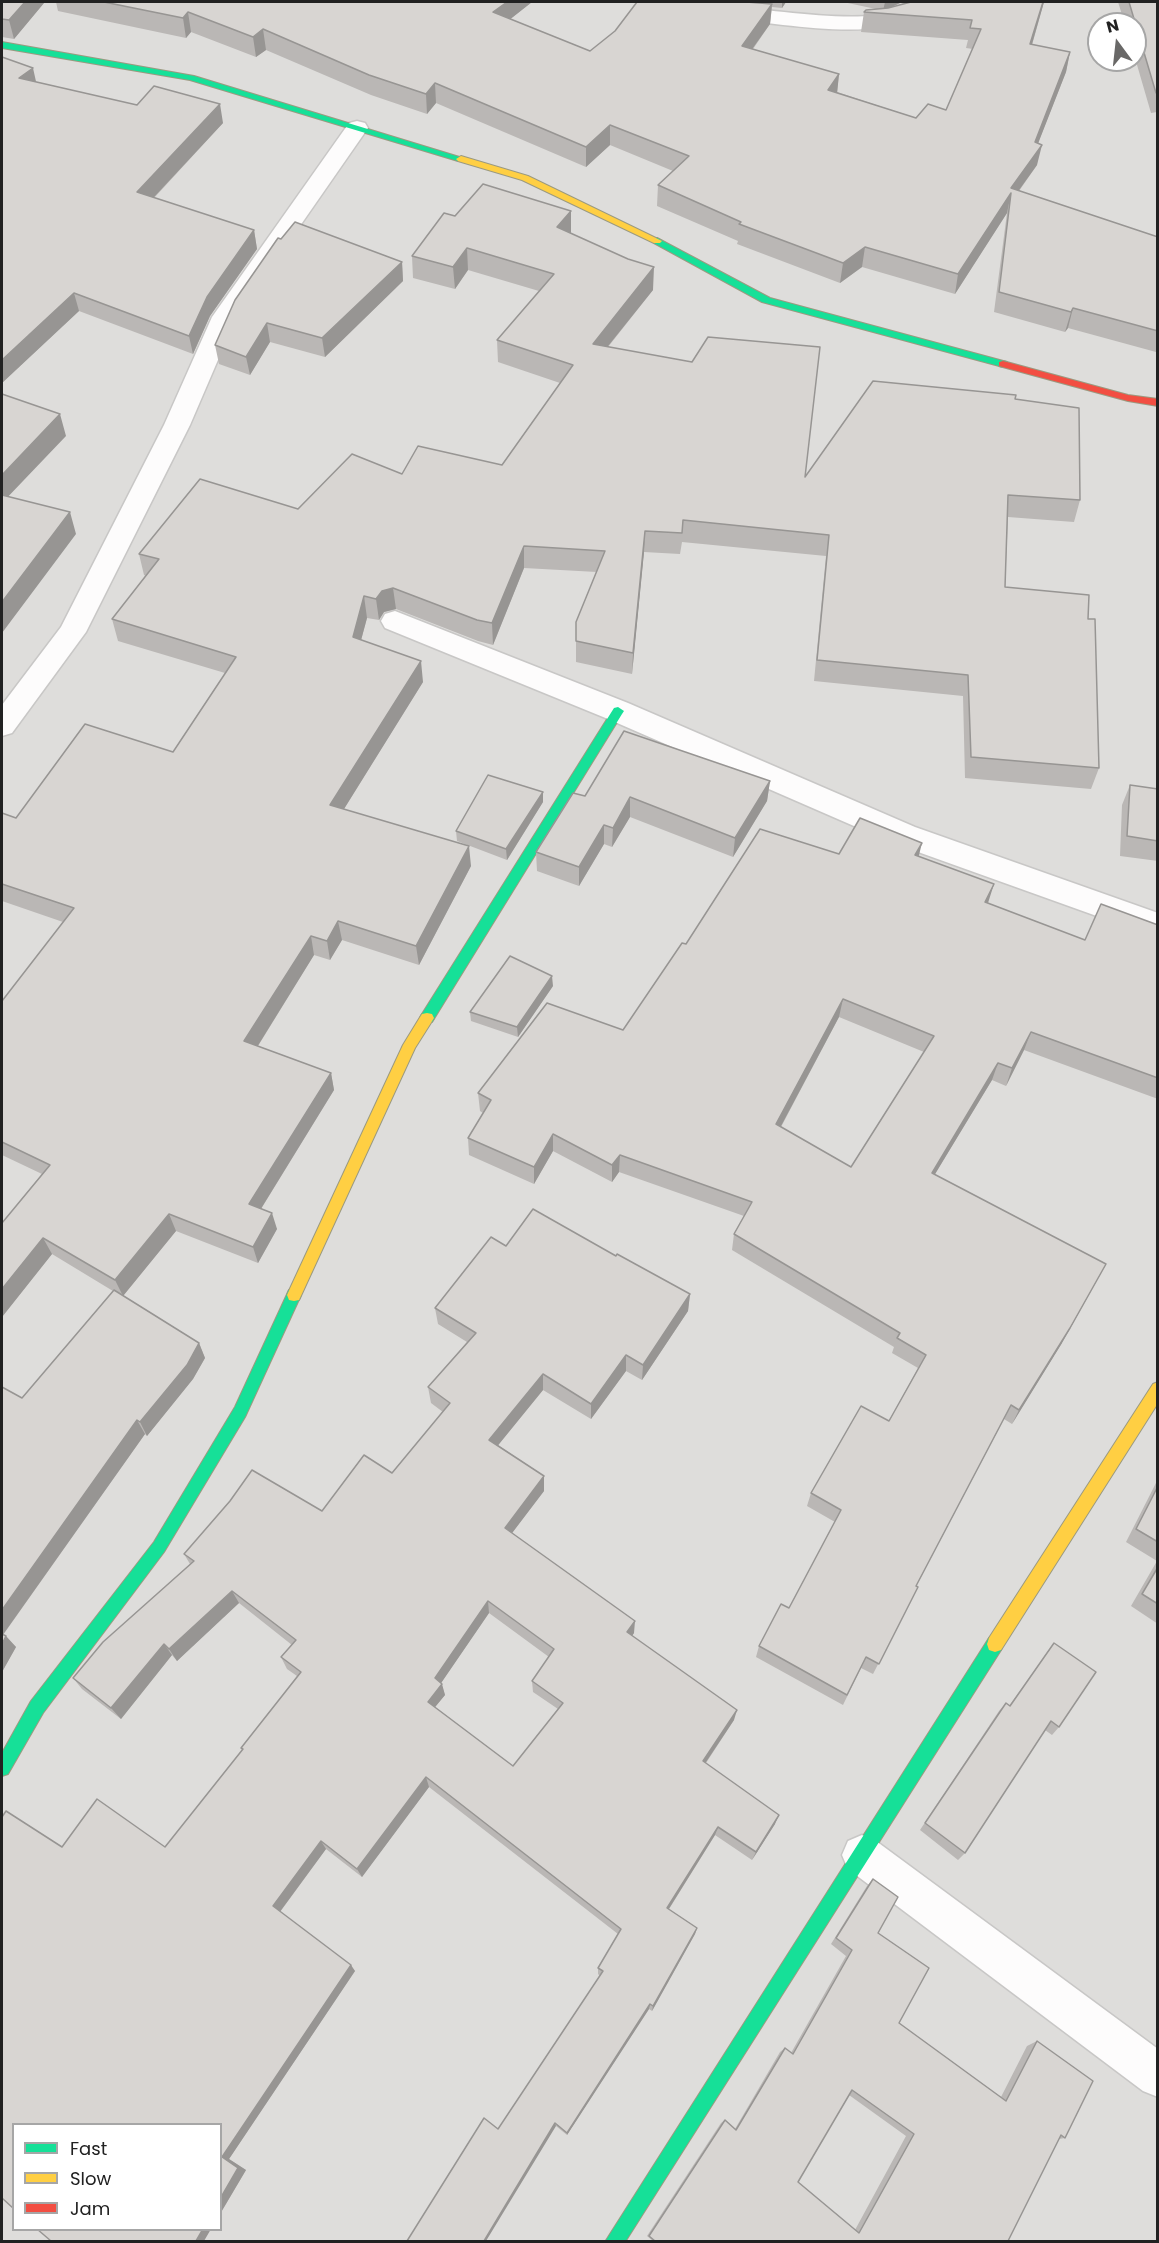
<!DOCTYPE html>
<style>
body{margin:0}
#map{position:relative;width:1159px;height:2243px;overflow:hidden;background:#efedea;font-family:Poppins,sans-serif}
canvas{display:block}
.frame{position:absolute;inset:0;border:3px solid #212121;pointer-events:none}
.legend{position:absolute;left:12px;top:2123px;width:210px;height:108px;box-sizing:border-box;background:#fff;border:2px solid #a6a6a6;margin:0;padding:8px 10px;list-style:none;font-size:18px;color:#212121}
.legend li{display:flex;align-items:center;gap:12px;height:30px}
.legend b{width:30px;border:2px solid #a6a6a6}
.north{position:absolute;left:1087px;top:12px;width:60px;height:60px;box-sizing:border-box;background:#fff;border:2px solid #a6a6a6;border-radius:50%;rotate:345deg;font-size:16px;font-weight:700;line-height:24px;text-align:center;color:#212121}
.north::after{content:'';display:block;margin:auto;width:21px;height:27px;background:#696867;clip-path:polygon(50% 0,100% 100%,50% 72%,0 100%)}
</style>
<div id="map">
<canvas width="1159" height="2243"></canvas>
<div class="frame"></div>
<ul class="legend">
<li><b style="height:8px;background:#16e098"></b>Fast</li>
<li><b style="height:8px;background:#ffcf43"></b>Slow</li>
<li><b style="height:8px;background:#f24e42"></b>Jam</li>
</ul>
<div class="north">N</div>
</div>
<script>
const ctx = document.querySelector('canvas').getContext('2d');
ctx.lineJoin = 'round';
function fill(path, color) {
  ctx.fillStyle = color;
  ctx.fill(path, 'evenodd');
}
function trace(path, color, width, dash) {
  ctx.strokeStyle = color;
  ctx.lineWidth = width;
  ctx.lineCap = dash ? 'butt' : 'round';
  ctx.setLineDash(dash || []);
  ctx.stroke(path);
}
fill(new Path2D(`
 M2 2H1157V2241H2ZM1099 24H1135V60H1099ZM14 2124H220V2230H14Z`), '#dedddb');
const street = new Path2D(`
 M906 2H930C925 9 916 17 909 20 867 40 773 23 726 18L718 17 715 12 718 7 726 6C766 9 857 24 891 12 897 10 902 6 906 2Z
 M357 121 365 123 368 128 236 318 190 425 86 632 12 733 2 736V705L61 627 164 425 212 317 349 123Z
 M395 611 628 703 915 827 1158 913V938L893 843 608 719 385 628 381 621 385 614Z
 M862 1835 876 1841 1158 2049V2097L1143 2091 848 1869 842 1855 848 1841Z`);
const fast = new Path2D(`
 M2 42 194 76 466 159 458 161 190 80 2 48Z
 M657 238 770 298 1007 362 1008 364 1003 367 762 302 654 243V239Z
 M618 707 624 711 622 714 432 1022H422L420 1018 422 1014 614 708Z
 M294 1289 299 1290 301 1295 245 1417 164 1552 43 1713 8 1774 2 1776V1753L31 1701 154 1542 235 1407 289 1290Z
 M995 1636 1001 1638 1003 1644 1001 1650 625 2242H605L989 1638Z`);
const slow = new Path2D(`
 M461 156 528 176 662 241 660 243H654L522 180 458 161 456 159Z
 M427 1013 432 1014 434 1018 415 1048 299 1300 294 1301 289 1300 287 1295 403 1045 422 1014Z
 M1158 1382V1403L1001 1650 995 1652 989 1650 987 1644 989 1638 1153 1384Z`);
const jam = new Path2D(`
 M1003 361 1128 395 1158 399V406L1128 401 999 366V362Z`);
trace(street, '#c8c7c6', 3);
trace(fast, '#9b9a80', 2);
trace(slow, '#9b9a80', 2);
trace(jam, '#9b9a80', 2);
fill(street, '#fdfcfc');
fill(fast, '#16e098');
fill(slow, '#ffcf43');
fill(jam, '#f24e42');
fill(new Path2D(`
 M2 2 44 3 14 39 2 37Z
 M56 2H532L510 19 590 51 615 31 637 2H786L782 8 772 7 770 24 753 49 839 74 837 92 916 118 946 110 973 49 966 48 968 40 861 32 864 12 876 9 843 2H902L890 8 911 2H1044L1032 45 1070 52 1066 72 1038 143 1037 165 1019 191 1158 237V348L1156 352 1068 328 1065 332 994 312 1007 213 955 294 862 267 840 283 737 244 738 241 657 206 658 185 673 171 610 145 586 167 436 103 427 114 371 95 266 50 256 57 191 32 186 38 58 11Z
 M1118 2H1158V109L1157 112 1151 113 1135 58V24H1125Z
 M2 57 36 82 137 105 223 123 154 198 254 230 257 249 210 316 193 354 79 311 2 383Z
 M571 211V233L653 290 608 347 805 477 1015 399 1080 500 1074 522 1008 517 1005 587 1088 619 1099 768 1091 789 965 778 963 696 814 681 826 556 682 542 680 554 644 552 632 674 576 662V622L597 572 524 568 493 645 478 641 396 609 384 612 379 620 367 618 361 640 423 682 344 809 471 866 419 965 342 940 330 960 314 955 258 1046 331 1073 334 1090 261 1209 277 1229 258 1263 176 1231 123 1296 199 1343 205 1358 193 1379 147 1436 145 1434 3 1635 16 1647 2 1672V1387L22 1398 113 1291 52 1254 2 1317V1223L42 1174 2 1155V1001L63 922 2 901V813L16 818 173 752 225 673 118 641 112 619 146 576 144 575 139 554 298 509 402 474 502 465 560 383 498 362 497 340 539 291 468 270 455 289 413 278 412 256 455 216Z
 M402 262 403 281 325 357 270 342 250 375 219 364 215 345Z
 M770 781 767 801 733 857 630 817 612 847 604 844 579 886 537 871 536 852 585 796Z
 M1130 785 1158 789V861L1120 856 1122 805Z
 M543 792V802L507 860 457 841 456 831Z
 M839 854 919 857 988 903 1085 940 1158 925V1099L1024 1050 1006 1086 992 1080 935 1174 1062 1343 1012 1424 1004 1419 916 1586 918 1587 873 1674 861 1668 843 1705 756 1657 759 1646 789 1608 835 1522 807 1506 811 1493 889 1421 918 1368 892 1353 894 1347 732 1250 734 1234 744 1216 619 1172 612 1182 553 1151 534 1184 469 1155 468 1138 483 1113 480 1111 478 1093 623 1030 686 944ZM839 1017 924 1052 851 1167 781 1127Z
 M553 986 518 1037 471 1021 470 1012Z
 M506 1246 616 1256 690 1294 688 1311 642 1380 626 1371 591 1419 543 1390 498 1445 544 1476V1491L512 1533 634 1633 632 1636 734 1720 706 1763 775 1824 752 1860 715 1835 669 1909 697 1928 695 1934 652 2011 649 2009 567 2135 556 2126 498 2129 600 1976 598 1974V1968L618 1934 429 1787 362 1877 326 1849 280 1912 355 1971 229 2159 246 2170 220 2214 62 1847H165L242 1750 241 1748 297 1676 287 1669 281 1657 292 1645 239 1603 177 1661 172 1655 121 1719 82 1689 73 1678 190 1564 184 1554 322 1511 392 1473 443 1412 431 1403 428 1387 467 1342 438 1324 435 1308ZM489 1613 549 1657 532 1681 533 1692 558 1709 513 1766 435 1707 445 1695 441 1683Z
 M1158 1479V1624L1131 1606 1157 1561 1126 1542Z
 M1054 1643 1059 1727 1052 1735 1045 1730 965 1853 958 1860 920 1830 999 1711 1006 1703 1009 1706Z
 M873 1879 878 1933 899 2023 1001 2097 1027 2046 1037 2041 1065 2138 1059 2139 1008 2241H653L647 2236 721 2123 725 2120 735 2129 780 2052 785 2048 791 2053 846 1956 831 1944 867 1886ZM849 2095 906 2136 855 2230 798 2182Z`), '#bab7b5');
fill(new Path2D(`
 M25 2H44V3L14 39 9 20Z
 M507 2H532L494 32 493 12Z
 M782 2H786L782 8Z
 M885 2H902L883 11Z
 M1043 2H1044L1026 65 1030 44Z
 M772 4 770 24 740 66 742 46Z
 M188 12 191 32 186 38 183 18Z
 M263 29 266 50 256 57 253 37Z
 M1070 52 1066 72 1032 159 1042 145 1037 165 1009 204 1011 193 1007 213 955 294 958 274 1011 188 1035 142Z
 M33 68 37 86 19 78Z
 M839 74 837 94 828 90Z
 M435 83 436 103 427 114 426 94Z
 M220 104 223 123 141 211 137 192Z
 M610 125V145L586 167V147Z
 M571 211V233L557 227Z
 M254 230 257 249 210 316 193 354 189 336 207 297Z
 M865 247 862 267 840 283 843 263Z
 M467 248 468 270 455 289 453 267Z
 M402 262 403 281 325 357 322 338Z
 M654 267 653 290 592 366 593 344Z
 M74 293 79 311 2 383V360Z
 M1073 308 1068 328 1065 332 1071 312Z
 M267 323 270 342 250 375 246 357Z
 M60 414 66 436 2 503V475Z
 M70 512 76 534 2 633V602Z
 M645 531 644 552 632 674 633 653Z
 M524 546V568L493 645 492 623Z
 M393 588 396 609 384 612 379 620 376 599 382 591Z
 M364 596 367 618 356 659 353 637Z
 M421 661 423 682 334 825 330 805Z
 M770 781 767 801 733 857 735 838Z
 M543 792V802L507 860 506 849Z
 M630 797V817L612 847 613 828Z
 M604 825V844L579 886V867Z
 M922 843 917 863 915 855Z
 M469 846 471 866 419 965 416 946Z
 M994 884 988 903 985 902Z
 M338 921 342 940 330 960 327 941Z
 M311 936 314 955 249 1060 244 1041Z
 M552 976 553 986 518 1037 517 1027Z
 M843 999 839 1017 773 1141 776 1124Z
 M1031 1032 1024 1050 1006 1086 1012 1068Z
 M998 1063 992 1080 926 1189 932 1173Z
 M331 1073 334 1090 254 1220 249 1204Z
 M553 1134V1151L534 1184V1167Z
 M620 1155 619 1172 612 1182V1165Z
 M272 1213 277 1229 258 1263 253 1247Z
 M169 1214 176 1231 123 1296 115 1280Z
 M43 1238 52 1254 2 1317V1289Z
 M1106 1264 1062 1343 1012 1424 1019 1410Z
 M690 1294 688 1311 642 1380 643 1365Z
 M199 1343 205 1358 193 1379 147 1436 140 1422Z
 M626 1355V1371L591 1419V1404Z
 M543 1374V1390L491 1454 489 1440Z
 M137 1420 145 1434 2 1636V1610Z
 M544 1476V1491L506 1541 505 1528Z
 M232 1591 239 1603 177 1661 169 1649Z
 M488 1601 489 1613 437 1689 435 1678Z
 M635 1621 634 1633 626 1644 627 1632Z
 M6 1636 16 1647 2 1672V1644Z
 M164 1644 172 1655 121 1719 111 1708Z
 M442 1684 445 1695 431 1712 428 1702Z
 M737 1710 734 1720 700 1771 703 1761Z
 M426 1777 429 1787 362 1877 357 1869Z
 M779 1815 775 1824 752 1860 756 1852Z
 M718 1827 715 1835 665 1915 667 1908Z
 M321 1841 326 1849 279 1913 273 1906Z
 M697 1928 695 1934 652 2011 653 2006Z
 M351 1965 355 1971 229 2159 246 2170 220 2214 222 2157Z
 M650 2004 649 2009 567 2135V2133Z
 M555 2123 556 2126 486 2241H484Z
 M203 2229H211L204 2241H196Z`), '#979593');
const building = new Path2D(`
 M2 2H25L9 20 2 19Z
 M104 2H507L493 12 590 51 615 31 637 2H746L772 4 742 46 839 74 828 90 916 118 928 104 946 110 981 29 970 28 972 20 864 12 866 10 888 8 911 2H1043L1030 44 1070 52 1035 142 1042 145 1011 188 1158 237V331L1073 308 1071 312 999 292 1011 193 958 274 865 247 843 263 739 224 741 222 658 185 689 156 610 125 586 147 435 83 426 94 369 75 263 29 253 37 188 12 183 18Z
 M1129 2H1158V92L1156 93Z
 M2 57 33 68 19 78 137 105 154 86 220 104 137 192 254 230 207 297 189 336 74 293 2 360Z
 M483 184 571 211 557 227 628 259 654 267 593 344 692 362 708 337 820 347 805 477 873 381 1016 395 1015 399 1079 408 1080 500 1008 495 1005 587 1089 595 1088 619H1095L1099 768 971 757 968 675 817 660 829 535 683 520 682 533 645 531 633 653 576 641V622L605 551 524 546 492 623 477 620 393 588 382 591 376 599 364 596 353 637 421 661 330 805 469 846 416 946 338 921 327 941 311 936 244 1041 331 1073 249 1204 272 1213 253 1247 169 1214 115 1280 43 1238 2 1289V1223L50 1165 2 1142V1001L74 908 2 884V813L16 818 85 724 173 752 236 657 112 619 159 559 139 554 200 479 298 509 352 454 402 474 418 446 502 465 573 365 497 340 554 274 467 248 453 267 412 256 444 213 455 216Z
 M295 222 402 262 322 338 267 323 246 357 215 345 235 300 278 238 281 239Z
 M2 394 60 414 2 475Z
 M2 495 70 512 2 602Z
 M624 731 770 781 735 838 630 797 613 828 604 825 579 867 536 852 573 793 585 796Z
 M488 775 543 792 506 849 456 831Z
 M1130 785 1158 789V841L1127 836Z
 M860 818 922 843 915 855 994 884 985 902 1085 940 1101 904 1158 925V1078L1031 1032 1012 1068 998 1063 932 1173 1106 1264 1070 1328 1019 1410 1011 1405 916 1586 918 1587 879 1664 866 1657 847 1695 759 1646 781 1604 789 1608 841 1510 811 1493 861 1406 889 1421 926 1355 897 1338 900 1333 734 1234 752 1202 620 1155 612 1165 553 1134 534 1167 468 1138 491 1100 478 1093 547 1003 623 1030 682 943 686 944 760 829 839 854ZM843 999 934 1036 851 1167 776 1124Z
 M510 956 552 976 517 1027 470 1012Z
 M533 1209 616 1256 617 1254 690 1294 643 1365 626 1355 591 1404 543 1374 489 1440 544 1476 505 1528 635 1621 627 1632 737 1710 703 1761 779 1815 756 1852 718 1827 667 1908 697 1928 653 2006 650 2004 567 2133 555 2123 484 2241H407L484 2118 498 2129 603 1971 598 1968 621 1929 426 1777 357 1869 321 1841 273 1906 351 1965 222 2157 238 2168 220 2199V2124H14V2209L2 2198V1817L6 1811 62 1847 97 1799 165 1847 243 1749 241 1748 301 1672 281 1657 296 1640 232 1591 169 1649 164 1644 111 1708 73 1678 103 1642 194 1561 184 1554 230 1501 252 1470 322 1511 364 1455 392 1473 450 1403 428 1387 476 1333 435 1308 491 1237 506 1246ZM488 1601 554 1649 532 1681 563 1703 513 1766 428 1702 442 1684 435 1678Z
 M114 1290 199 1343 187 1365 140 1422 137 1420 2 1610V1387L22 1398Z
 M1158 1486V1542L1136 1529Z
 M1158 1567V1604L1142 1594Z
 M2 1634 6 1636 2 1644Z
 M1054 1643 1096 1672 1059 1727 1051 1721 965 1853 925 1823 1006 1703 1010 1706Z
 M873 1879 898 1897 878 1933 929 1968 899 2023 1006 2101 1037 2041 1093 2081 1065 2138 1061 2135 1008 2241H655L649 2236 725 2120 736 2130 785 2048 793 2054 852 1950 836 1938ZM852 2090 914 2134 859 2233 798 2182Z
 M37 2229H203L196 2241H51Z`);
fill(building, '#d8d5d2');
trace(building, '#979593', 1.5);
</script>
